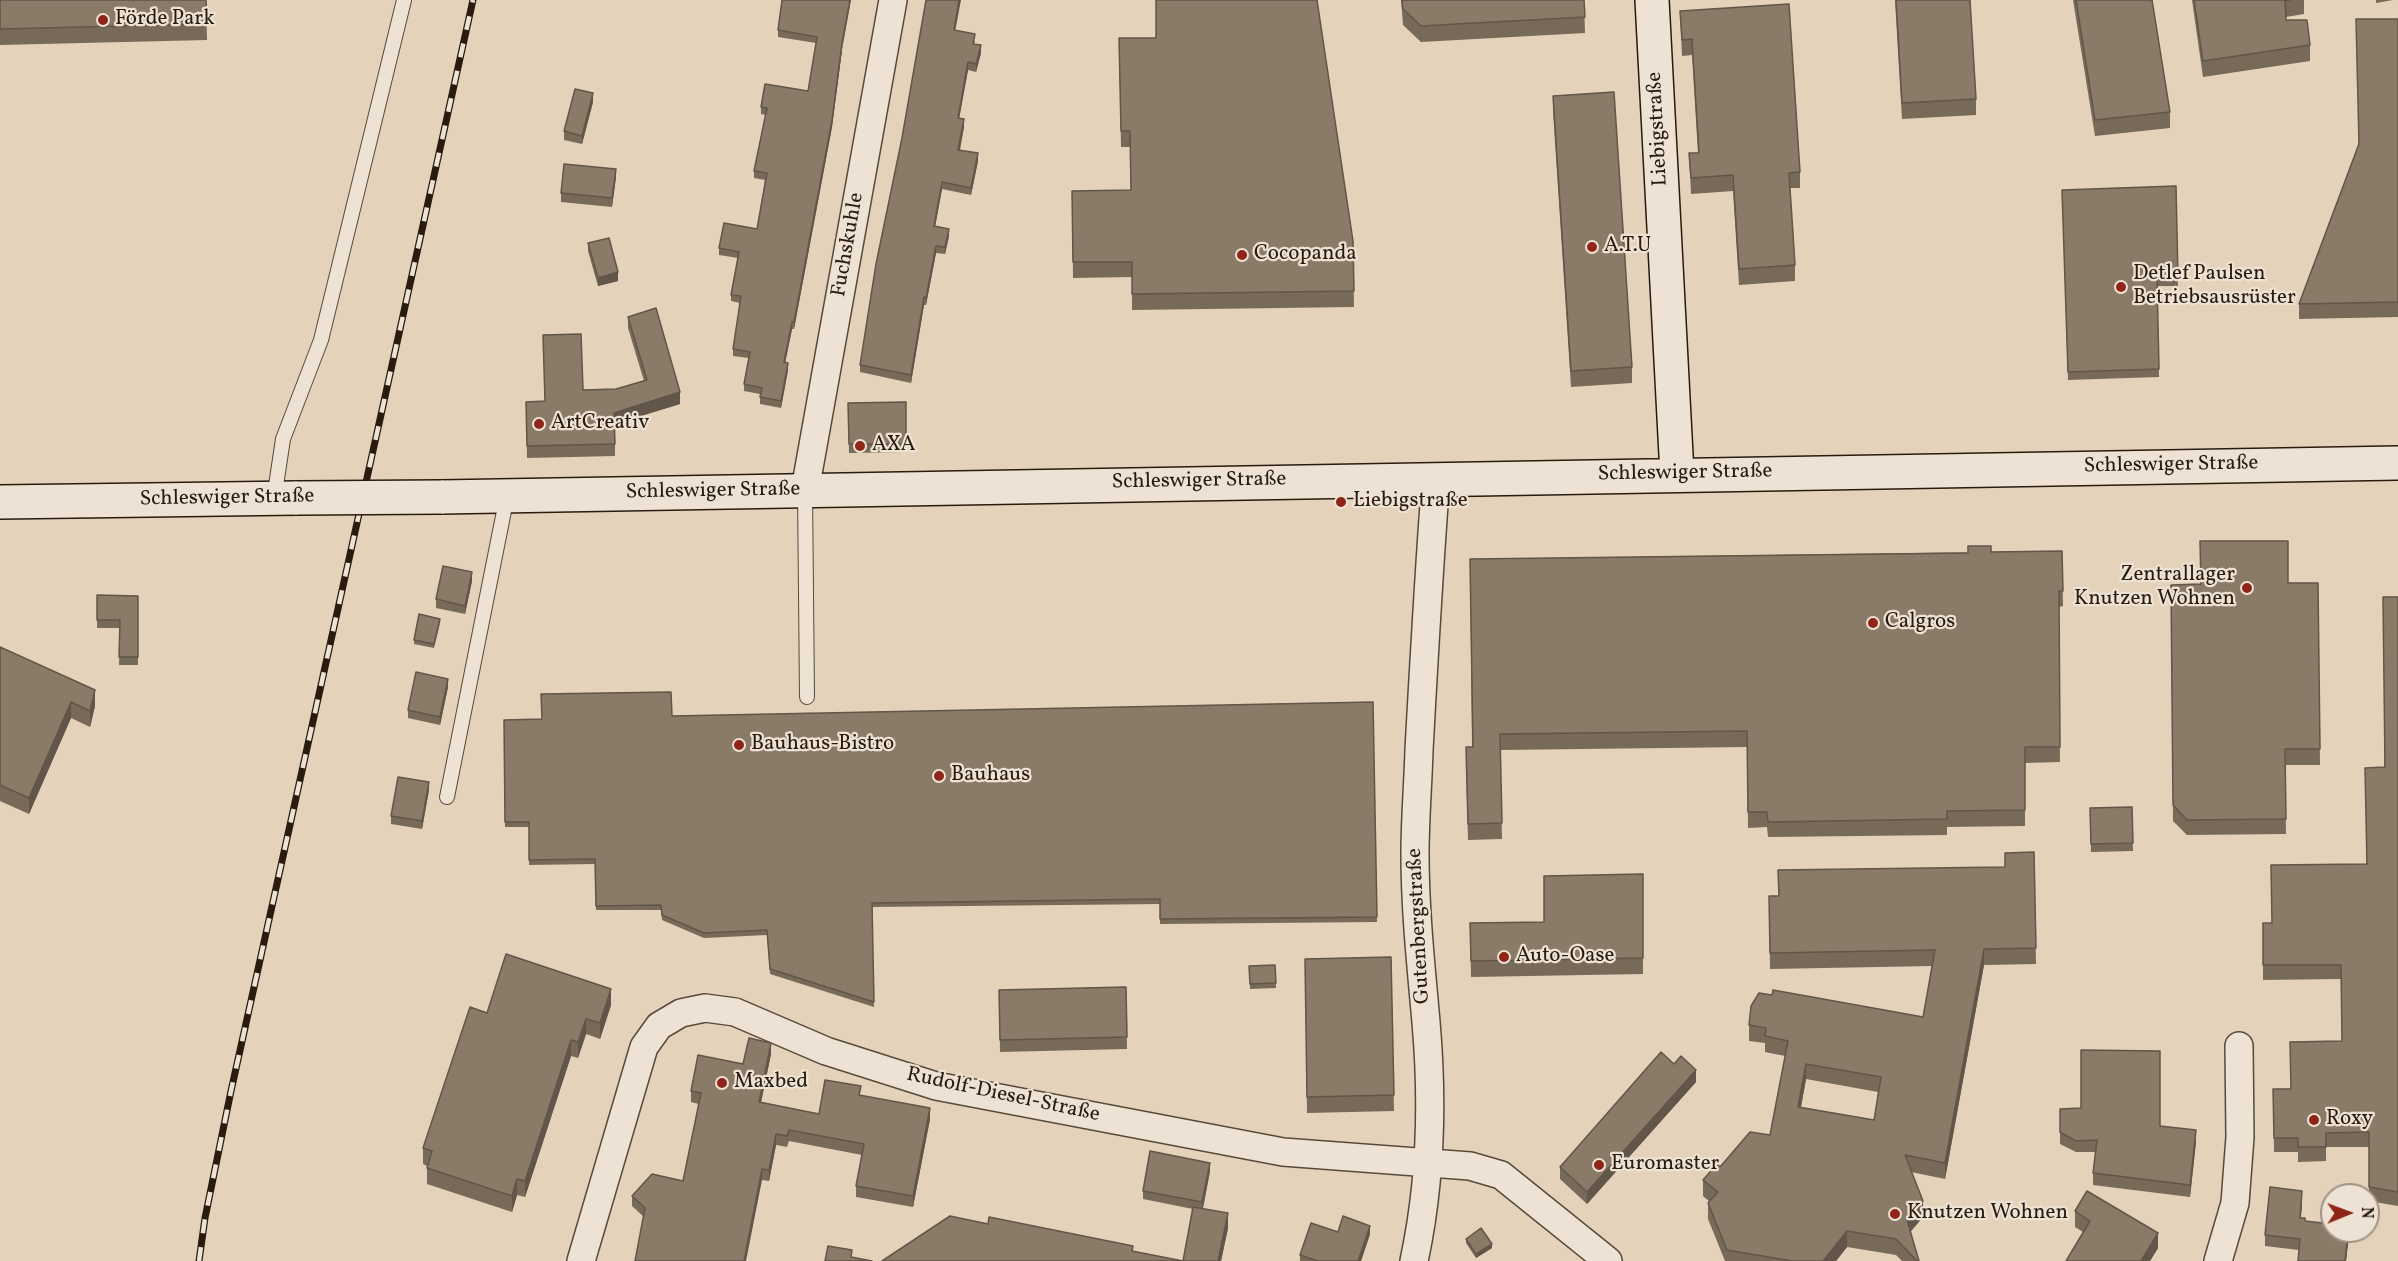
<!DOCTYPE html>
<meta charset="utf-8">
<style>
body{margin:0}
#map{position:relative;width:2398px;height:1261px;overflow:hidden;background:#e4d2bb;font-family:Vollkorn,serif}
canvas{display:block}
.north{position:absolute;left:2320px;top:1183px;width:60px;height:60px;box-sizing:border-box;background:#ede2d3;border:2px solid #9f9384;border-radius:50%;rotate:89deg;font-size:16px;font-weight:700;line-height:24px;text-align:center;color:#291c0e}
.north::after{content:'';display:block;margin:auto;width:21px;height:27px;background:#8f2418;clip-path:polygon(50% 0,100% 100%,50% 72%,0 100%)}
</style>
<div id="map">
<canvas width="2398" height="1261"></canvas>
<div class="north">N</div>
</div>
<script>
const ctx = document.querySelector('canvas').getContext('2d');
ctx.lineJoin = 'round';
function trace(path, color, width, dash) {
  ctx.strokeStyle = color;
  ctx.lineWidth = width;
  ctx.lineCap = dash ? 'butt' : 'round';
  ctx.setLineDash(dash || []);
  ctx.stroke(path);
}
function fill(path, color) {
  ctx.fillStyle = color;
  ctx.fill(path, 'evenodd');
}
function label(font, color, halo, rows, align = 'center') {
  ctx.font = font + ' Vollkorn,serif';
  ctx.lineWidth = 4.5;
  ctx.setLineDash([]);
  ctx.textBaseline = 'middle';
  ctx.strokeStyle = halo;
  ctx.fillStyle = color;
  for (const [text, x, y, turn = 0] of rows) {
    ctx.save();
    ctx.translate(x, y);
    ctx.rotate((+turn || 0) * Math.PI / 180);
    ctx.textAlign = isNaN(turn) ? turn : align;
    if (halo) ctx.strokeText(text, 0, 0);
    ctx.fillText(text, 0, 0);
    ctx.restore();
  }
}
const lane = new Path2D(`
 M805 490 807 697
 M274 499 283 439 321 340 404 0
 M447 797 507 496`);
const street = new Path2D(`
 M805 490 893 0
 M581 1261 644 1047 659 1026 681 1013 705 1008 735 1012 826 1051 936 1086 1283 1152 1470 1166 1501 1175 1608 1261
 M1414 1261C1431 1182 1433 1102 1426 1022 1421 966 1415 910 1415 854 1415 819 1418 785 1419 750 1424 659 1429 568 1436 478
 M2218 1261 2235 1203 2240 1137 2239 1046`);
const secondary = new Path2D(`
 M1652 0 1677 474
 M441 497 2398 463
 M0 502 297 498`);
trace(lane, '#584a39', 16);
trace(street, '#584a39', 30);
trace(secondary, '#291c0e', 36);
trace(lane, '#ede2d3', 14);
trace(street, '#ede2d3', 27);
trace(secondary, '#ede2d3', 33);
const rail = new Path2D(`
 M199 1261 205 1218 231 1091 473 0`);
trace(rail, '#291c0e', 7);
trace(rail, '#ede2d3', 4.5, [14]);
const secondaryBridge = new Path2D(`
 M297 498 441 497`);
trace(secondaryBridge, '#291c0e', 36, []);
trace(secondaryBridge, '#ede2d3', 33);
fill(new Path2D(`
 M0 0H206L207 40 0 45Z
 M782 0 842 50 832 127 794 329H792L785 362 788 370 781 408 760 404V394L744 391V384L749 358 733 356V349L740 303 731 301V295L738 258 719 255V248L757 229 765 180 754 178V171L766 115 761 114V107L808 91 816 43 778 37V30Z
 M1401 0H1584L1585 33 1421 42 1403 25Z
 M1895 0H1970L1976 99V115L1902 119Z
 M2073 0H2152L2170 112V128L2095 136Z
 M2192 0H2304V14L2286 17V20L2310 45V61L2203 77Z
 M2376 0H2393L2376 3Z
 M1680 11 1800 172V188H1790L1795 265V281L1739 285 1733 191 1691 194 1689 153H1698L1692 55 1682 56Z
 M2398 18V317L2299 319V304L2358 145Z
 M955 30 975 41 974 44 981 53 976 72 968 70 959 118 964 127 960 150 978 161 971 195 942 189 935 226 949 236 945 254 936 253 926 305H924L911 383 860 372V365Z
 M1119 38 1353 241 1354 307 1132 310V277L1073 278 1072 191 1131 190 1130 147H1121Z
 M1553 96 1632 367V383L1571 387 1553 111Z
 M593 102 582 144 564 140V131Z
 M616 177 612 207 561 202V193Z
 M2176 186 2178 286H2157L2159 377 2068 380 2062 190Z
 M588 243 618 281 598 286 588 251Z
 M628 317 680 404 615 424V456L527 458 526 402 545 401 543 335 583 390 616 389 644 381 628 328Z
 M906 402V452L849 453 848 403Z
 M2062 551 2063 606 2059 607 2060 762 2025 763V826L1947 827V835L1768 837 1767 827 1748 828 1747 747 1500 750 1502 839 1468 840 1466 763 1472 747 1470 559Z
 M472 581 465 614 436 608V599Z
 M2318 583 2320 765H2285L2286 834 2187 835 2173 821 2171 585Z
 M97 595 138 596V665H119L120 628H97Z
 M2398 597V1206L2369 1201V1147H2326V1161L2298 1162V1152H2274L2273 1089H2291L2342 1041 2341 979 2263 980V923H2271L2366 864 2384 767Z
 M440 623 434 648 414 644V640Z
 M0 647 95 706 90 727 71 718 29 814 0 801Z
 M448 687 440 725 408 718V710Z
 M1373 702 1377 922 1160 924V904L872 907 874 1007 770 974 767 935 704 938 662 920 661 910H596L595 864 529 865V827H505L504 720Z
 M429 790 422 829 391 824V816Z
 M2132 807 2133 851 2091 852 2090 808Z
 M2034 852 2036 964 1984 965 1945 1179 1911 1172 1923 1217 1910 1232 1919 1261H1902L1896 1255 1847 1247 1836 1261H1725L1708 1219V1203L1710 1202 1703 1196V1180L1720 1167 1770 1135 1785 1056 1765 1052V1043L1749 1041V1025L1923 1017 1932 966 1770 969 1769 896H1778L2005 867ZM1806 1079 1878 1092 1874 1120 1801 1107Z
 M1643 874V974L1471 977 1470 923 1544 922Z
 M1391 957 1394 1111 1307 1113 1305 959Z
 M1275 965 1276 988 1250 989 1249 966Z
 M1126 987 1127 1049 1000 1052 999 990Z
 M611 1005 600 1039 586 1034 578 1058 571 1056 525 1197 517 1195 512 1212 427 1184V1166L423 1164V1148L487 1013Z
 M771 1054 761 1102 819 1114 861 1096 930 1119 913 1207 856 1197V1186L862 1155 789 1141 787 1147 776 1145 769 1181 762 1180 644 1217 632 1206V1196L683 1181 699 1104 691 1102V1091L743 1064Z
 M1696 1082 1587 1204 1560 1179V1167Z
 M2060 1109 2160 1126 2196 1142 2190 1197 2093 1185V1173L2096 1152H2076L2060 1144Z
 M1210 1171 1203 1209 1228 1228 1221 1261H882L988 1224 1183 1261 1193 1209 1143 1199V1191Z
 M2302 1202 2301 1218 2305 1221 2349 1231 2346 1261H2298L2299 1250 2265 1246V1235Z
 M2075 1211 2158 1248 2150 1261H2066L2083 1232 2075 1227Z
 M1338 1232 1370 1234 1361 1261H1300V1255Z
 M1466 1239 1492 1248 1476 1258 1466 1243Z`), '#776a59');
fill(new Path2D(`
 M850 0H851L842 50 832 127 794 329V322Z
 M959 0H961L954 37V30Z
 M981 45V53L976 72V64Z
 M968 62V70L958 125V118Z
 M593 93V102L582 144V136Z
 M964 119V127L958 157V150Z
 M978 153V161L971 195V188Z
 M616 169V177L612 207V198Z
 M942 182V189L934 233V226Z
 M949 229V236L945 254V247Z
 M936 246V253L926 305V298Z
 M618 272V281L598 286V278Z
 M924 297V305L911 383V375Z
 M792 322V329L784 369V362Z
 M788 363V370L781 408V401Z
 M680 392V404L614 424V413Z
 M472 572V581L465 614V606Z
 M448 679V687L440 725V717Z
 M95 690V706L90 727V711Z
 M71 702V718L29 814V798Z
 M429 782V790L422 829V821Z
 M1984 949V965L1945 1179V1163Z
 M611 989V1005L600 1039V1023Z
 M586 1019V1034L578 1058V1042Z
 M571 1040V1056L525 1197V1181Z
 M771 1043V1054L759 1112V1102Z
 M1806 1064V1079L1798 1123V1107Z
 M1696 1070V1082L1587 1204V1192Z
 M930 1108V1119L913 1207V1196Z
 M2196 1130V1142L2190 1197V1185Z
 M776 1134V1145L769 1181V1170Z
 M1210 1163V1171L1202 1211V1202Z
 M762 1169V1180L746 1261H744Z
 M517 1179V1195L512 1212V1196Z
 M2302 1191V1202L2300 1228V1218Z
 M1923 1201V1217L1907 1236V1220Z
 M1228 1213V1228L1221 1261H1218Z
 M1370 1226V1234L1361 1261H1358Z
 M1847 1231V1247L1836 1261H1823Z
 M2348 1231 2349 1237 2346 1261H2345Z
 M2158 1233V1248L2150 1261H2141Z
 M1492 1244V1248L1476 1258V1254Z`), '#615649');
const building = new Path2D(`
 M0 0H206L207 24 0 29Z
 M782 0H850L842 43 832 120 794 322H792L784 362 788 363 781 401 760 397 762 388 744 384 750 352 733 349 741 296 731 295 739 252 719 248 724 223 757 229 767 173 754 171 767 108 761 107 765 84 808 91 817 37 778 30Z
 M926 0H959L954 30 975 34 973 44 981 45 976 64 968 62 958 118 964 119 958 150 978 153 971 188 942 182 934 226 949 229 945 247 936 246 926 298 924 297 911 375 860 365 876 264 902 138Z
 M1156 0H1317L1353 241 1354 291 1132 294V262H1073L1072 191 1131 190 1130 131H1121L1119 38H1156Z
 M1402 0H1584L1585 17 1421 26 1403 9Z
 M1896 0H1970L1976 99 1902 103Z
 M2076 0H2152L2170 112 2095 120Z
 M2194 0H2290L2285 1 2286 20H2307L2310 45 2203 61Z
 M1789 4 1800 172 1789 173 1795 265 1739 269 1733 175 1691 178 1689 153H1699L1692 39 1682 40 1680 11Z
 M2356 19H2398V302L2299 304 2359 144Z
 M575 89 593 93 582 136 564 131Z
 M1614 92 1632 367 1571 371 1553 96Z
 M564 164 616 169 612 198 561 193Z
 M2176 186 2178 278H2157L2159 369 2068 372 2062 190Z
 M609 238 618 272 598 278 588 243Z
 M656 308 680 392 614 413 615 444 527 446 526 402 545 401 543 335 581 334 583 390 616 389 647 380 628 317Z
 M906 402V444H849L848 403Z
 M2200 541H2288V583H2318L2320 749H2285L2286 819 2187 820 2173 805 2171 585 2201 584Z
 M1968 546H1991V552L2062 551 2063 591H2059L2060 747H2025V810L1947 811V819L1768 822 1767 812H1748L1747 731 1500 734 1502 823 1468 824 1466 747H1473L1470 559 1968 553Z
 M443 566 472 572 465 606 436 599Z
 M97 595 138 596V657H119L120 620H97Z
 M2383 597H2398V1192L2369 1187V1132L2326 1133V1147H2298V1138H2274L2273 1089H2291L2290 1042 2342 1041 2341 965H2263V923H2272L2271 865 2367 864 2365 768 2385 767Z
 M419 614 440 619 434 644 414 640Z
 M0 647 95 690 90 711 71 702 29 798 0 785Z
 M416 672 448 679 440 717 408 710Z
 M671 692 672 716 1373 702 1377 917 1160 919V899L872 903 874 1002 770 969 767 930 704 933 662 915 661 905 596 906 595 859 529 860V822H505L504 720 542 719 541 694Z
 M398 777 429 782 422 821 391 816Z
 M2132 807 2133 843 2091 844 2090 808Z
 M2034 852 2036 948 1984 949 1945 1163 1905 1155 1923 1201 1907 1220 1919 1261H1917L1896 1239 1847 1231 1823 1261H1792L1727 1250 1708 1203 1718 1192 1703 1180 1717 1164 1720 1167 1750 1132 1770 1135 1788 1041 1765 1036 1766 1028 1749 1025 1751 1006 1759 993 1772 995 1773 990 1923 1017 1935 950 1770 953 1769 896H1779L1778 870 2005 867V853ZM1806 1064 1881 1077 1874 1120 1798 1107Z
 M1643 874V958L1471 961 1470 923 1544 922V876Z
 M506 954 611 989 600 1023 586 1019 578 1042 571 1040 525 1181 517 1179 512 1196 427 1168 432 1151 423 1148 470 1007 487 1013Z
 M1391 957 1394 1095 1307 1097 1305 959Z
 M1275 965 1276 983 1250 984 1249 966Z
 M1126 987 1127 1037 1000 1040 999 990Z
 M749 1038 771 1043 759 1102 819 1114 825 1080 861 1086 859 1095 930 1108 913 1196 856 1186 864 1144 789 1130 787 1136 776 1134 769 1170 762 1169 744 1261H635L645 1208 632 1196 652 1174 683 1181 701 1093 691 1091 698 1055 743 1064Z
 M2081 1050 2160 1051V1126L2196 1130 2190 1185 2093 1173 2097 1140 2076 1141 2060 1132V1109L2081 1108Z
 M1661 1052 1674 1064 1681 1056 1696 1070 1587 1192 1560 1167Z
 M1150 1151 1210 1163 1202 1202 1143 1191Z
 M2270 1187 2302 1191 2300 1218H2305V1221L2332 1224V1231H2348L2345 1261H2298L2300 1239 2265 1235Z
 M2087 1191 2158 1233 2141 1261H2066L2090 1221 2075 1211Z
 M1193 1207 1228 1213 1218 1261H882L950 1216 988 1224 989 1217 1133 1246 1132 1251 1183 1261Z
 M1343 1216 1370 1226 1358 1261H1318L1300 1255 1311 1223 1338 1232Z
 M1481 1228 1492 1244 1476 1254 1466 1239Z
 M828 1246 852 1250 851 1257 872 1261H825Z`);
fill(building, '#8a7b68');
trace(building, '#615649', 1.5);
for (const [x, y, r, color] of [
 [103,20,6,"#8f2418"],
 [1592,247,6,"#8f2418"],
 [1242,255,6,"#8f2418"],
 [2121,287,6,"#8f2418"],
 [539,424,6,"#8f2418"],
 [860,446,6,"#8f2418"],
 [1341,502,6,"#8f2418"],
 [2247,588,6,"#8f2418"],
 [1873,623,6,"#8f2418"],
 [739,745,6,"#8f2418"],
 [939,776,6,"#8f2418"],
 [1504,957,6,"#8f2418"],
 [722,1083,6,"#8f2418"],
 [2314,1120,6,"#8f2418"],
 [1599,1165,6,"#8f2418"],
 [1895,1214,6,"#8f2418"]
]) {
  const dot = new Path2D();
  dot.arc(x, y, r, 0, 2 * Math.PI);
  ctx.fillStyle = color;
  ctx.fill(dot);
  trace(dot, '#ede2d3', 2);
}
label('21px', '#291c0e', '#ede2d3', [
 ["Förde Park",115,20],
 ["A.T.U",1604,247],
 ["Cocopanda",1254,255],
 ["Detlef Paulsen",2133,275],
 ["Betriebsausrüster",2133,299],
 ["ArtCreativ",551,424],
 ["AXA",872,446],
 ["Liebigstraße",1353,502],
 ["Zentrallager",2235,576,"right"],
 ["Knutzen Wohnen",2235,600,"right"],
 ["Calgros",1885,623],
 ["Bauhaus-Bistro",751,745],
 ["Bauhaus",951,776],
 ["Auto-Oase",1516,957],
 ["Maxbed",734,1083],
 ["Roxy",2326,1120],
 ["Euromaster",1611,1165],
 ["Knutzen Wohnen",1907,1214]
], 'left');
label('21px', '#291c0e', '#ede2d3', [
 ["Liebigstraße",1659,129,-93],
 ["Fuchskuhle",849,245,-80],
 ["Schleswiger Straße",2171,466,-1],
 ["Schleswiger Straße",1685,474,-1],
 ["Schleswiger Straße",1199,482,-1],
 ["Schleswiger Straße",713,492,-1],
 ["Schleswiger Straße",227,499,-1],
 ["Gutenbergstraße",1420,926,-93],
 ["Rudolf-Diesel-Straße",1003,1096,12]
]);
</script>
